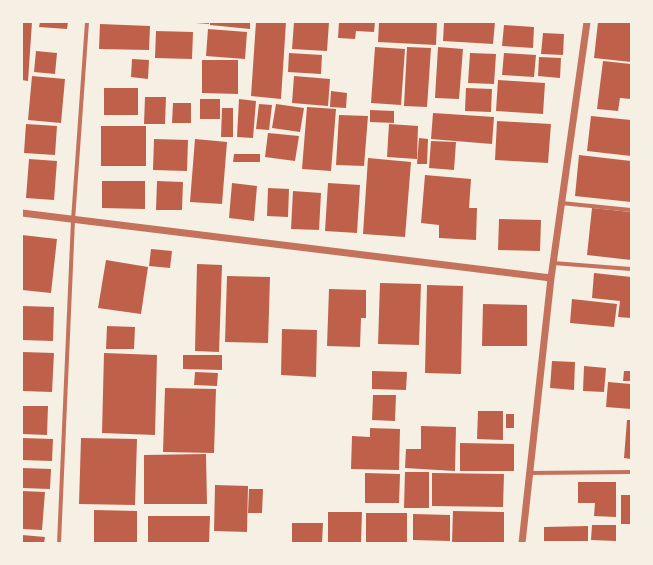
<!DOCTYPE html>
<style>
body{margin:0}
#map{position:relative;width:653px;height:565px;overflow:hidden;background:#f6efe4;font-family:"PT Sans Narrow",sans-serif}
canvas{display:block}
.frame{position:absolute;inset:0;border:23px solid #f6efe4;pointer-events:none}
</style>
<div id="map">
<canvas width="653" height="565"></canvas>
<div class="frame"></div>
</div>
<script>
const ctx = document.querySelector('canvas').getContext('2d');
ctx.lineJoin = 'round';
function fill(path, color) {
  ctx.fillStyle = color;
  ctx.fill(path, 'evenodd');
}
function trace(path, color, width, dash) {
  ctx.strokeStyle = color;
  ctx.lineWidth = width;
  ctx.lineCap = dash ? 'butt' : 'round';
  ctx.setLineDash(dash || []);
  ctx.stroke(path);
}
fill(new Path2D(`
 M22 22H32L28 81 22 80Z
 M40 22H68L67 29 39 27Z
 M183 22H209V24Z
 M210 22H250V29L210 25Z
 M256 22H286L281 99 251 96Z
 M294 22H329L327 51 292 49Z
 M339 22H375L374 32 356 31 355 39 338 38Z
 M379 22H437L436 45 378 42Z
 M444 22H495L493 44 443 41Z
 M598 22H631V62L594 58Z
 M100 24 150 26 149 50 99 49Z
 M504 25 534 27 533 48 502 46Z
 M208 29 247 32 245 59 206 56Z
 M156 31 193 32 192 59 155 58Z
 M543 33 564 34 563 55 541 54Z
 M375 47 405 49 401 105 371 103Z
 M407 47 431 48 427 107 404 106Z
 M438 47 463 49 459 99 435 98Z
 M36 51 57 53 55 74 34 72Z
 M289 53 322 55 321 74 288 72Z
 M470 53 496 54 494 84 468 83Z
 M504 53 536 55 534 77 502 75Z
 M539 57 561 58 560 78 538 76Z
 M132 59 149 60 148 79 131 77Z
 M202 60H238V94L202 93Z
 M603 61 631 64V99L620 98 618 111 597 109Z
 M32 76 65 79 61 123 28 120Z
 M294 76 330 79 328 106 292 103Z
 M498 80 545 83 543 114 496 111Z
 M104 88H138V115H104Z
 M466 88 492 89 491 112 465 111Z
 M331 91 347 93 346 108 330 107Z
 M145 97H166L165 124H144Z
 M200 99H220V119H200Z
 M239 99 256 101 253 138 237 137Z
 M173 103H191V123H172Z
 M259 104 272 105 269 130 256 129Z
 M276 104 304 108 300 132 272 128Z
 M307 107 336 109 331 171 302 169Z
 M222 108H233V137H221Z
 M370 110 394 111V123L370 122Z
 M433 113 494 117 492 144 431 139Z
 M339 115 368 116 364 166 336 165Z
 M591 116 631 120V156L587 151Z
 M497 121 551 124 548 163 495 160Z
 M26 124 57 126 55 155 24 153Z
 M389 124 418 126 417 159 387 157Z
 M101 126H146V166H101Z
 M268 133 299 136 295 161 265 157Z
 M419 138 428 139 427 164H417Z
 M154 139 188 140 187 171 153 170Z
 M195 139 227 142 222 204 190 202Z
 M431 141 456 142 454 170 429 168Z
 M234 154H260V162H233Z
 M579 155 631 161V202L575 196Z
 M368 158 411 162 405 237 363 234Z
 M29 159 57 161 54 200 26 198Z
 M425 175 471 179 469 208H477L476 240 439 238V225L421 223Z
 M102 181H145V209L102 208Z
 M157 181 183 182 182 210H156Z
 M232 183 257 186 254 221 229 218Z
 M328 183 360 185 357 233 325 231Z
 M268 188 289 189 288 217 267 216Z
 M293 191 321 193 319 230 291 229Z
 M592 208 631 212V260L587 255Z
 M499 219 541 220 540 251 498 250Z
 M22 235 57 239 51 293 22 290Z
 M151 249 172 251 170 268 149 266Z
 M106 260 148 267 141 314 98 308Z
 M197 264 222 265 219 352 195 351Z
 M594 273 631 277V318L618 317 620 301 592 298Z
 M227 276 270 277 268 343 225 342Z
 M380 283 421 284 419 345 378 344Z
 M427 285 463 286 461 374 425 373Z
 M329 289 366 290V318H361L360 347 327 346Z
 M572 299 617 304 614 327 570 323Z
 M483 304 527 305V346H482Z
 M22 306 54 307 53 341 22 340Z
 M107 326 135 327 134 349H106Z
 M282 329 317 330 316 377 281 375Z
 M22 352 54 353 52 392 22 391Z
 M104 353 157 355 155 435 102 433Z
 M183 355H222V370L183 369Z
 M552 361 575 362 574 390 550 388Z
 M584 366 606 368 604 392 583 391Z
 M372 371 407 372 406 390 372 389Z
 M624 371H631V381H623Z
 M195 372 218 373 217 386 194 385Z
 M608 382 631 384V409L606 407Z
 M165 388 216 389 214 453 163 452Z
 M373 395H396L395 421 372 420Z
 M22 406H48L47 435 22 434Z
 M478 411H503V440L477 439Z
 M506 414H514V428H506Z
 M627 420H631V459L624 458Z
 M421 426 456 427 455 471 405 468 406 449H421Z
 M370 428 400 429 399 470 351 469 352 436 370 437Z
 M22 438 53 439 52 461 22 460Z
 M81 438 137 439 135 505 79 504Z
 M460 443 514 444V471H460Z
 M206 454 207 504H144V455Z
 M22 468 51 469 50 489 22 488Z
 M405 472H429V508H404Z
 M365 473 400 474 399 503H365Z
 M432 473 504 474 503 507 432 506Z
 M578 482H616V517L594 516 595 503H578Z
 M215 485 248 486 247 532 214 531Z
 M249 489H263L262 513H248Z
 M22 491 45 492 42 530 22 529Z
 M621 495H631V524H621Z
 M94 510 137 511V543H94Z
 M453 511 504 512V543H452Z
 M328 512H362L361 543H328Z
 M366 513H407V543H366Z
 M413 514 450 515V541L413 540Z
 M148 516H210L209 543H148Z
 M292 523H323L322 543H292Z
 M592 525H616V541L591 540Z
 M588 526V541H544V527Z
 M22 535 45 537 44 543H22Z`), '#bf614a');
trace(new Path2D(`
 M561 203 631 210
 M553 263 631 269
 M529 473 631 472
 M59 543 73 220 87 22`), '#c5725c', 4);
trace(new Path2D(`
 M22 213 551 278
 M522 543 551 278 587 22`), '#c5725c', 7);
</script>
